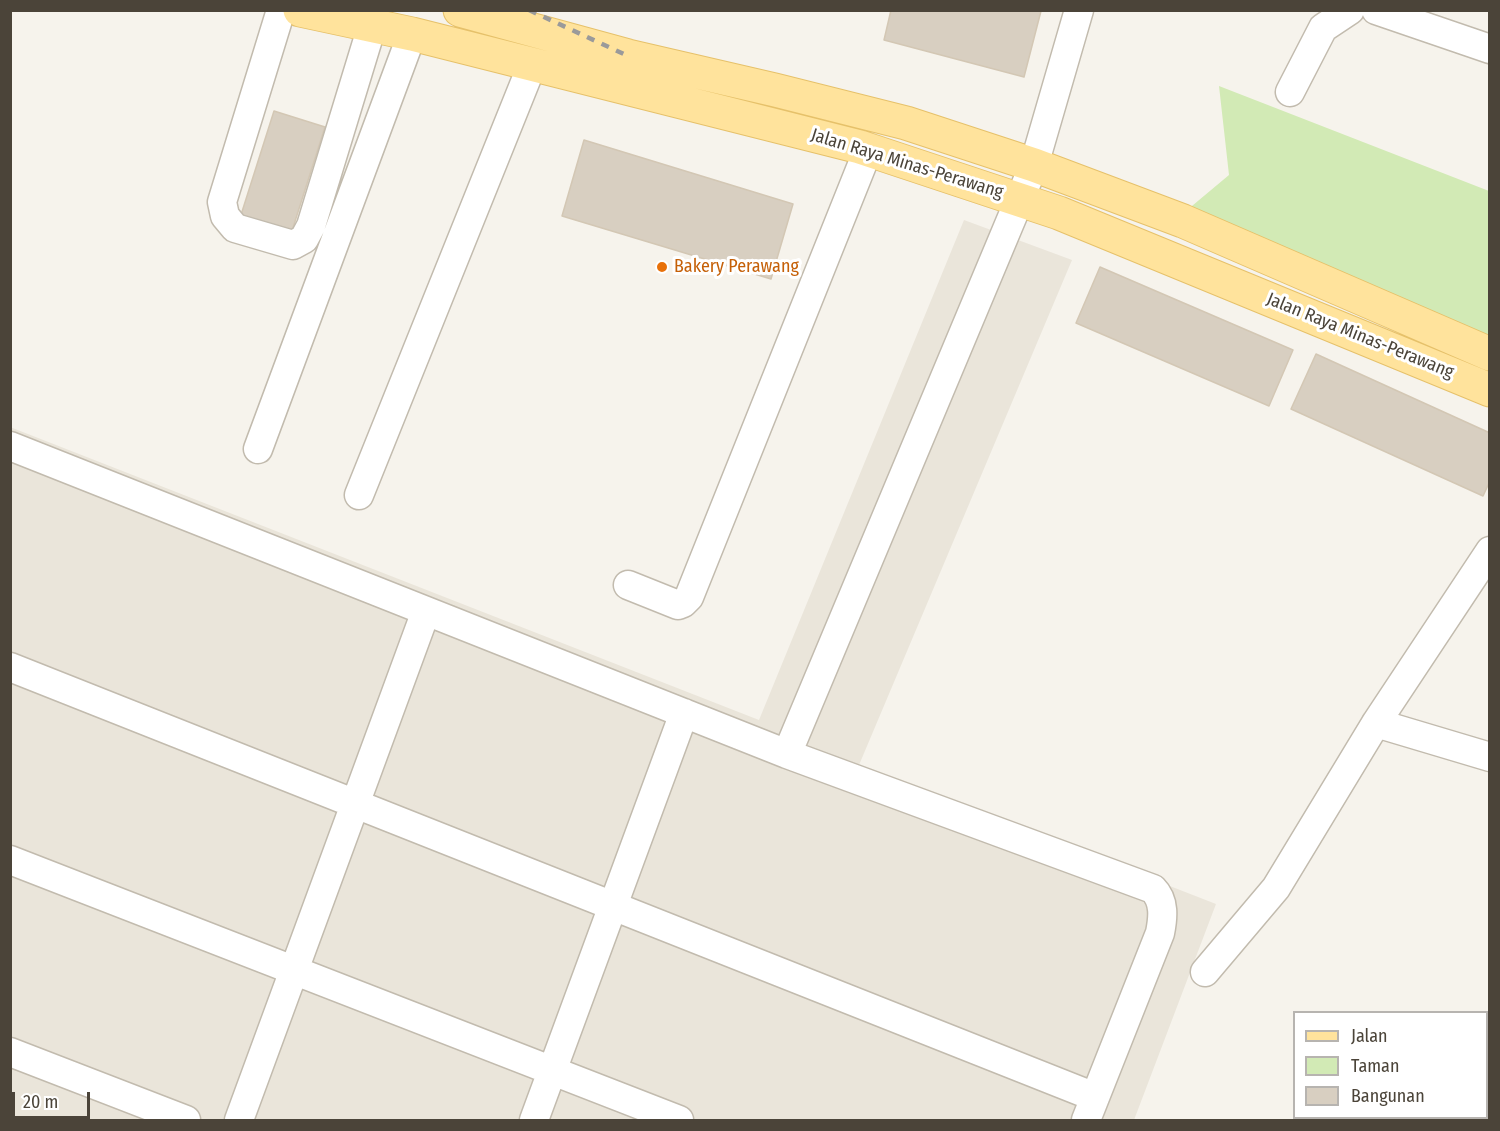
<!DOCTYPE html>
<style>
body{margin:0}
#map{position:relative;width:1500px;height:1131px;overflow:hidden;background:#f6f3ec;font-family:"Fira Sans Condensed",sans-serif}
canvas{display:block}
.frame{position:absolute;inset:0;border:12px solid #4b4439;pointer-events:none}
.legend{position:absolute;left:1293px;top:1011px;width:195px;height:108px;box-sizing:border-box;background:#fff;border:2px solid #b7b4b0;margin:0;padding:8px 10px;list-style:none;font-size:18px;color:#4b4439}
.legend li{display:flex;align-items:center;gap:12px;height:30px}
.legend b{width:30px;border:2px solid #b7b4b0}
.scale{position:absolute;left:12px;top:1092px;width:78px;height:27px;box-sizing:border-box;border:3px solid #4b4439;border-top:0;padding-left:8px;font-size:18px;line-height:21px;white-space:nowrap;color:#4b4439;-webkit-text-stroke:4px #fff;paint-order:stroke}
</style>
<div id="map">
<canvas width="1500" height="1131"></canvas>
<div class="frame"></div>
<ul class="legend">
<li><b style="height:8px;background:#ffe39c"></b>Jalan</li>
<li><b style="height:16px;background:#d2eab5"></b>Taman</li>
<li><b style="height:16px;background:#d8cfc1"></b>Bangunan</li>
</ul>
<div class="scale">20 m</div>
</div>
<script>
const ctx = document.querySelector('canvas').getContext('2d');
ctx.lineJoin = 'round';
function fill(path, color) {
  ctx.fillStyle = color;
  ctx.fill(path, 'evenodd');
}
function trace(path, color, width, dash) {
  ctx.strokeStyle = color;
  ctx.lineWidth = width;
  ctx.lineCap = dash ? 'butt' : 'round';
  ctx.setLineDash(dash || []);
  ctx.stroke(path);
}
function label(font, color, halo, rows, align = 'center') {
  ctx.font = font + ' "Fira Sans Condensed",sans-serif';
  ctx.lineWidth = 6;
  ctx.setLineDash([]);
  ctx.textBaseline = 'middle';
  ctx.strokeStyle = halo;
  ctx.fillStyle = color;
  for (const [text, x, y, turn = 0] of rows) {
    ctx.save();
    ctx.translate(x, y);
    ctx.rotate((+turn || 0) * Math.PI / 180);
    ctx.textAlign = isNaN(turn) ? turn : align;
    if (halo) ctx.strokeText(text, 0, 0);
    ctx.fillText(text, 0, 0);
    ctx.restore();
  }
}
fill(new Path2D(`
 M964 220 1072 260 859 765 1216 904 1134 1120H11L10 427 759 720Z`), '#eae5da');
fill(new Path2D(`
 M1219 86 1489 191V360L1168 226 1229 175Z`), '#d2eab5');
const building = new Path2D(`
 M891 10H1038L1041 11 1024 77 884 40Z
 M274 111 325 127 291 234 240 218Z
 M584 140 793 204 771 279 562 216Z
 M1100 267 1293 350 1269 406 1076 323Z
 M1316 354 1490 433V481L1483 496 1291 409Z`);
fill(building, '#d8cfc1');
trace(building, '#d3c7b4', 1.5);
const minor = new Path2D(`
 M281 10 222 202 225 216 235 228 293 245 304 239 311 226 372 26
 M1079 10 1034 165 787 754 1153 889C1165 901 1163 918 1160 933L1086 1120
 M1376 10 1490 49
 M1290 92 1323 28 1350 10
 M10 446 787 754
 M258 449 412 34
 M359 495 532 65
 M628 585 678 605 683 603 689 597 868 150
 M10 667 1095 1097
 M1376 723 1490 757
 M10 860 679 1120
 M1205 972 1276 888 1376 723 1490 551
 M10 1052 186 1120
 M1486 1096 1490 1092
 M239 1120 426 611
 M534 1120 684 713
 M1466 1120 1469 1118`);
const major = new Path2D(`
 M300 10 412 34 860 147 1059 213 1490 390
 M460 10 628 56 775 90 906 123 1034 165 1183 221 1490 354`);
trace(minor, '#c2bbae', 31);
trace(major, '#e6c16a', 35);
trace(minor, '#fff', 28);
trace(major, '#ffe39c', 33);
trace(new Path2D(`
 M529 10 628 56`), '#9a9a9a', 4.5, [8, 8]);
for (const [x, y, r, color] of [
 [662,267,6,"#e8710a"]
]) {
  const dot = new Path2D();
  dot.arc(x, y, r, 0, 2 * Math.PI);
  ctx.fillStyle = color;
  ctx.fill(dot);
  trace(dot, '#fff', 2);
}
label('18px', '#4b4439', '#fff', [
 ["Jalan Raya Minas-Perawang",907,164,17],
 ["Jalan Raya Minas-Perawang",1360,336,22]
]);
label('18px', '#c56008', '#fff', [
 ["Bakery Perawang",674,267]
], 'left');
</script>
